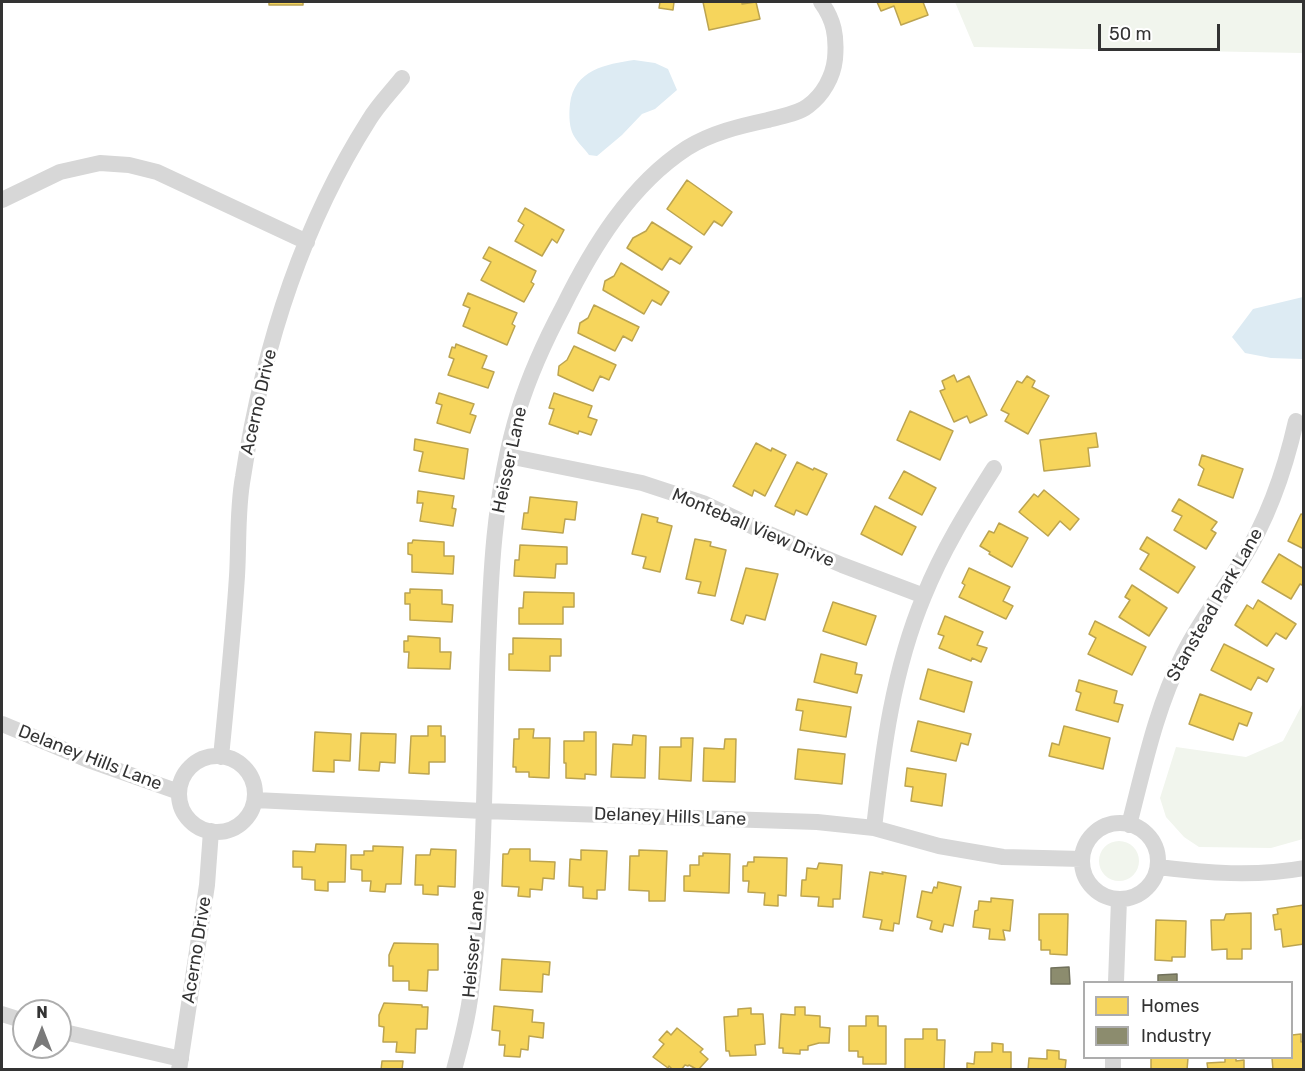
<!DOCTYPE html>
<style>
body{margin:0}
#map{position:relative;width:1305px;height:1071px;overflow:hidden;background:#fff;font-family:Rubik,sans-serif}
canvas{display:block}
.frame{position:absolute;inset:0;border:3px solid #333;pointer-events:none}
.legend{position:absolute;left:1083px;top:981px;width:210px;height:78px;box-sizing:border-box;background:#fff;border:2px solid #adadad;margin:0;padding:8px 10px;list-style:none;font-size:18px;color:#333}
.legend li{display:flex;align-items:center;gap:12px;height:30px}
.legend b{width:30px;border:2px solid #adadad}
.north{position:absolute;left:12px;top:999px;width:60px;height:60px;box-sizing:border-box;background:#fff;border:2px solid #adadad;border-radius:50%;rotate:0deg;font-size:16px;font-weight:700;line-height:24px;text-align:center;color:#333}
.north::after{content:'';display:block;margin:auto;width:21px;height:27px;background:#7a7a7a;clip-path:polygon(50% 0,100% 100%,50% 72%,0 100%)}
.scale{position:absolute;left:1098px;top:24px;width:122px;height:27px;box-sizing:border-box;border:3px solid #333;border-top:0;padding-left:8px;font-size:18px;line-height:21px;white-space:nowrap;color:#333;-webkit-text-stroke:4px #fff;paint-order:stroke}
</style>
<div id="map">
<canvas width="1305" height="1071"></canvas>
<div class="frame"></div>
<ul class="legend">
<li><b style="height:16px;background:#f6d55c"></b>Homes</li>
<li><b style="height:16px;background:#8c8c6e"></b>Industry</li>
</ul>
<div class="north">N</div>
<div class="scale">50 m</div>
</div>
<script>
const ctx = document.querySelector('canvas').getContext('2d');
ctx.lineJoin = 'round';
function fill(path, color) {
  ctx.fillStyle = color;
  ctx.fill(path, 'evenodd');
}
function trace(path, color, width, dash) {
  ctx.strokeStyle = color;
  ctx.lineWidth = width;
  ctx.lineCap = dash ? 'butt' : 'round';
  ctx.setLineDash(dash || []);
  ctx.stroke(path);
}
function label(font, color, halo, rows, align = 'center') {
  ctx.font = font + ' Rubik,sans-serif';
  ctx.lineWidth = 6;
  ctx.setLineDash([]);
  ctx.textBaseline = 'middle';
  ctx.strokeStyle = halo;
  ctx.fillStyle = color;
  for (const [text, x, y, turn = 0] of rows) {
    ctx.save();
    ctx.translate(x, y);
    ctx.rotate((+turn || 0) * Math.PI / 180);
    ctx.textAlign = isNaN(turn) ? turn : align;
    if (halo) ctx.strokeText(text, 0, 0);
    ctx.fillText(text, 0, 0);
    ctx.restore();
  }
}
fill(new Path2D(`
 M955 2H1303V53L974 47Z
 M1303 703V839L1271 848 1199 847 1184 837 1166 817 1160 798 1176 747 1246 757 1283 741Z
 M1099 861a20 20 0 1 1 40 0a20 20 0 1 1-40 0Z`), '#f1f5ed');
fill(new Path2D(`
 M634 60 655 63 668 69 677 90 655 109 642 114 622 135 597 156 589 155C584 148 575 140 572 132 569 124 569 112 570 104 574 70 606 64 634 60Z
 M1303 297V359L1271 358 1245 353 1232 337 1253 309Z`), '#ddebf3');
const homes = new Path2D(`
 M269 2H303V5H269Z
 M660 2H674L673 10 659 8Z
 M703 2H742V4L756 2 760 19 709 30Z
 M877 2H923L928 15 901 25 894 6 881 11Z
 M687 180 732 212 722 226 714 221 704 235 667 209Z
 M525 208 564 230 557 243 552 239 542 256 515 241 524 225 518 221Z
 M652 222 692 247 680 264 670 258 662 270 627 248 633 238 646 231Z
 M489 247 536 271 531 282 534 284 524 302 481 280 491 262 483 258Z
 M621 263 669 292 661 305 652 300 644 314 603 290 605 281 614 276Z
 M468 293 517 313 512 324 515 326 507 345 463 326 470 308 463 305Z
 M594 305 639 327 632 341 623 336 615 351 578 333 580 323 588 318Z
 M456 344 487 356 482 368 494 372 488 388 448 375 454 359 449 357 452 347 455 348Z
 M574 346 616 365 609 380 600 376 593 391 558 375 559 366 567 360Z
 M954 375 957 382 969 376 987 415 970 423 967 416 954 422 940 391 945 389 942 381Z
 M1027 376 1035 381 1032 387 1049 396 1028 434 1005 421 1009 414 1001 410 1017 381 1022 383Z
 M439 393 474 404 470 414 476 416 470 433 437 423 442 405 436 403Z
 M554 393 592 406 588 417 597 420 591 435 579 431 578 434 549 424 554 409 549 408Z
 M910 411 953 431 940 460 897 440Z
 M1096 433 1098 447 1088 448 1090 466 1044 471 1040 440Z
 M415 439 468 449 464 479 419 471 423 452 414 450Z
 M756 443 771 451 772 448 786 455 765 496 754 490 752 496 733 486Z
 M1202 455 1243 469 1233 498 1198 485 1204 469 1199 465Z
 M797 462 813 470 814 468 827 474 807 515 796 510 794 515 775 506Z
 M904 471 936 488 922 515 889 498Z
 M1044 490 1079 519 1070 530 1060 521 1048 536 1019 512 1034 494 1038 497Z
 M418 491 454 496 452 508 456 509 453 526 420 521 423 503H417Z
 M530 497 577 502 575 520 565 519 563 533 522 529 524 513H528Z
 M1179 499 1217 522 1211 530 1216 533 1206 549 1174 530 1182 516 1172 511Z
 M875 506 916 527 902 555 861 534Z
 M642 514 658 518 657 522 672 526 660 572 643 568 646 557 632 554Z
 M1301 514 1304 515V549L1288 541Z
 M999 523 1028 538 1012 567 989 554 990 552 980 546 989 531 994 533Z
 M1147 537 1195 567 1178 593 1140 569 1149 554 1140 549Z
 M695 539 711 542 710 546 726 550 715 596 698 593 701 582 686 579Z
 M413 540 444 542V556H454L453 574 412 572V555L408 554V543H412Z
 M520 545 567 547V564H556L555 578 514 576 515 560H519Z
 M1279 554 1304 569V586L1300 584 1291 599 1262 582Z
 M746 568 778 574 765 620 746 615 743 624 731 620Z
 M969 568 1010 587 1003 601 1013 606 1006 619 959 597 965 585 962 583Z
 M1132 585 1167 608 1149 636 1119 617 1130 600 1125 597Z
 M410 589 442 590V604L453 605 452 622 410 620V604H405V593H410Z
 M524 592 574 593V607H563V624H519V608H523Z
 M1258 600 1296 624 1286 639 1276 633 1267 646 1235 625 1247 605 1253 609Z
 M833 602 876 616 866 645 823 631Z
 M945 616 983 632 977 645 987 648 981 662 972 658 971 661 939 648 944 636 938 634Z
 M1095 621 1146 647 1132 675 1088 654 1096 638 1089 634Z
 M408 636 440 638V652H451L450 669 408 668 409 652H404V641H408Z
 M513 638 561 639V656H550V671L509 670V654H513Z
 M1224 644 1274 669 1267 682 1258 677 1251 690 1211 670Z
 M821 654 857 663 855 674 862 675 857 693 814 682Z
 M928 669 972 682 964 712 920 699Z
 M1079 680 1117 691 1114 703 1123 705 1118 722 1076 710 1081 693 1076 691Z
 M1200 694 1252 713 1247 726 1239 723 1233 740 1189 724Z
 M798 699 851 707 846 737 800 730 803 711 796 710Z
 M918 721 971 734 968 745 961 743 956 761 911 751Z
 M428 726H441V736H445V762H429V774L409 773 411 736H428Z
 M1064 726 1110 738 1103 769 1049 756 1052 743 1059 745Z
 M519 729H534L533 738H550L549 778 529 777V772H516V767H513L514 739H519Z
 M315 732 351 734 350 761 334 760V772L313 771Z
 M584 732H596V775L585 774V779L566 778V763H564V741H584Z
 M361 733 396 734 395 763 380 762 379 771 359 770Z
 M633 735 646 736 645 778 611 777 613 744 632 745Z
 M681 738H693L691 781 659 779 660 747H681Z
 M725 739H736L735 782 703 781 704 748 724 749Z
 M798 749 845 754 842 784 795 779Z
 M907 768 946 774 942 806 911 801 913 787 905 786Z
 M316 844 346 845 345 882H328V891L315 890V880L302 879V867H293V851L315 852Z
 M373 846 403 847 401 884H386L385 892 370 891 371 881H362V870L351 869V855H364V851H373Z
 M431 849 456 850 455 887 438 886V895L423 894V885H415L416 855H430Z
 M510 849H530V861L555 862 554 879 543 878 542 890 530 889V897L518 896 519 887 502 886 503 854H508Z
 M581 850 607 851 605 890H597V899L583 898V887L569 886 570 859 581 860Z
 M639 850 667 851 665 901H649V891L629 890 630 856H639Z
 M703 853 730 854 729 893 684 891V876H690V865H699V856H703Z
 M754 857 787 858 786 896 778 895V906L764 905 765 893 748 892 749 881H743V866H747L748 862H754Z
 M819 863 842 865 840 899H833V907L818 906 819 897 801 896 802 880H806L807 868 817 869Z
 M870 872 883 874 882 872 906 876 899 924 894 923 893 931 880 929 882 920 863 917Z
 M938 882 961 887 953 926 944 924 942 932 930 929 932 921 917 917 922 891 932 893 934 887 937 888Z
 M991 898 1013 900 1010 931 1003 930 1005 940 989 939 990 929 973 927 975 911 978 910 979 901 991 902Z
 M1304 905V944L1283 947 1281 929 1275 930 1273 915 1278 914 1277 909Z
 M1251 913V949H1242V959H1227V949L1212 950 1211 920H1224L1226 914Z
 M1039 914H1068L1067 955 1050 954V950H1041V940H1039Z
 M1156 920 1186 921 1185 957H1172V961L1155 960Z
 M394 943 438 944V970H428L427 991 409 990V981H393V966H389V955Z
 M502 959 550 962 549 975 543 974 542 992 500 990Z
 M384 1003 422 1005V1007H428L427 1029H416L415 1053 396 1052 397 1042H383L384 1027 379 1026V1015Z
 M494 1006 533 1010 532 1022 544 1023 543 1038 529 1036 528 1050 521 1049 520 1057 504 1056 505 1045H499L500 1031 492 1030Z
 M795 1007H805V1015L820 1016V1027L830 1028 829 1043H819L808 1046V1050H800V1054L783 1053V1048H779L781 1014 795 1015Z
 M751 1008V1014H763L765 1044 755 1045 756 1055 730 1056 729 1051H726L724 1017 738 1016V1009Z
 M866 1016H878V1026H886V1064H863V1057H858V1051H849V1026H866Z
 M677 1028 703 1049 700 1052 708 1059 698 1070 689 1065 688 1066 685 1065 681 1070H673L669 1066 668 1068 653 1057 664 1044 659 1040 667 1031 671 1035Z
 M923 1029H937V1040H945L944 1070 905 1069V1039H923Z
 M1301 1034V1042L1304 1041V1070H1273L1272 1058H1292V1035Z
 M992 1043 1003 1044V1052H1011V1070H967V1063L974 1064 975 1052H992Z
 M1047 1050 1059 1051V1059L1066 1060 1065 1070H1028L1029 1058 1047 1059Z
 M1151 1058H1188L1187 1070H1151Z
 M1225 1058H1236V1061L1244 1060V1070H1208L1207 1063 1225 1062Z
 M382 1061H403L402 1070H381Z`);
fill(homes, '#f6d55c');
trace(homes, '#bca450', 1.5);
const industry = new Path2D(`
 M1069 967 1070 984H1051V968Z
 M1177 974V982H1158V975Z`);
fill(industry, '#8c8c6e');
trace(industry, '#71715c', 1.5);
trace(new Path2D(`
 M2 200 60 172 100 163 129 165 157 172 307 242
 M508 456 642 483 703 503 760 530 842 565 924 596
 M2 724 91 761 179 792
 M179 794a38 38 0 1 1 76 0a38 38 0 1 1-76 0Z
 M221 757C227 697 233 637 237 576 239 544 237 509 243 477 262 353 301 227 369 120 378 105 391 92 402 78
 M255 800 483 811 817 822 874 828 939 846 1003 857 1082 859
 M1082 861a38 38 0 1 1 76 0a38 38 0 1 1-76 0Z
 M1129 825C1144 767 1156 708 1183 655 1199 622 1222 593 1241 562 1268 519 1285 470 1296 421
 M874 828C883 749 893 670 924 596 942 551 968 509 994 468
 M1158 867C1206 873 1255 877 1304 868
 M1116 982 1119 899
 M2 1014 24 1021
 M60 1031 181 1059
 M179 1070 207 885 211 831
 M454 1070C461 1044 468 1018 471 991 485 890 484 780 487 677 490 587 492 496 519 409 530 374 546 339 563 307 592 248 630 185 687 148 711 133 740 126 768 120 781 116 798 114 808 106 823 95 833 77 835 59 837 36 834 20 821 2
 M1113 1070V1058`), '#d7d7d7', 16);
label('18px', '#333', '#fff', [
 ["Acerno Drive",259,402,-77],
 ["Heisser Lane",510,460,-78],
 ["Monteball View Drive",753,528,23],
 ["Stanstead Park Lane",1215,605,-60],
 ["Delaney Hills Lane",90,758,21],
 ["Delaney Hills Lane",670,817,2],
 ["Heisser Lane",474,944,-85],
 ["Acerno Drive",197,950,-81]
]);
</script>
